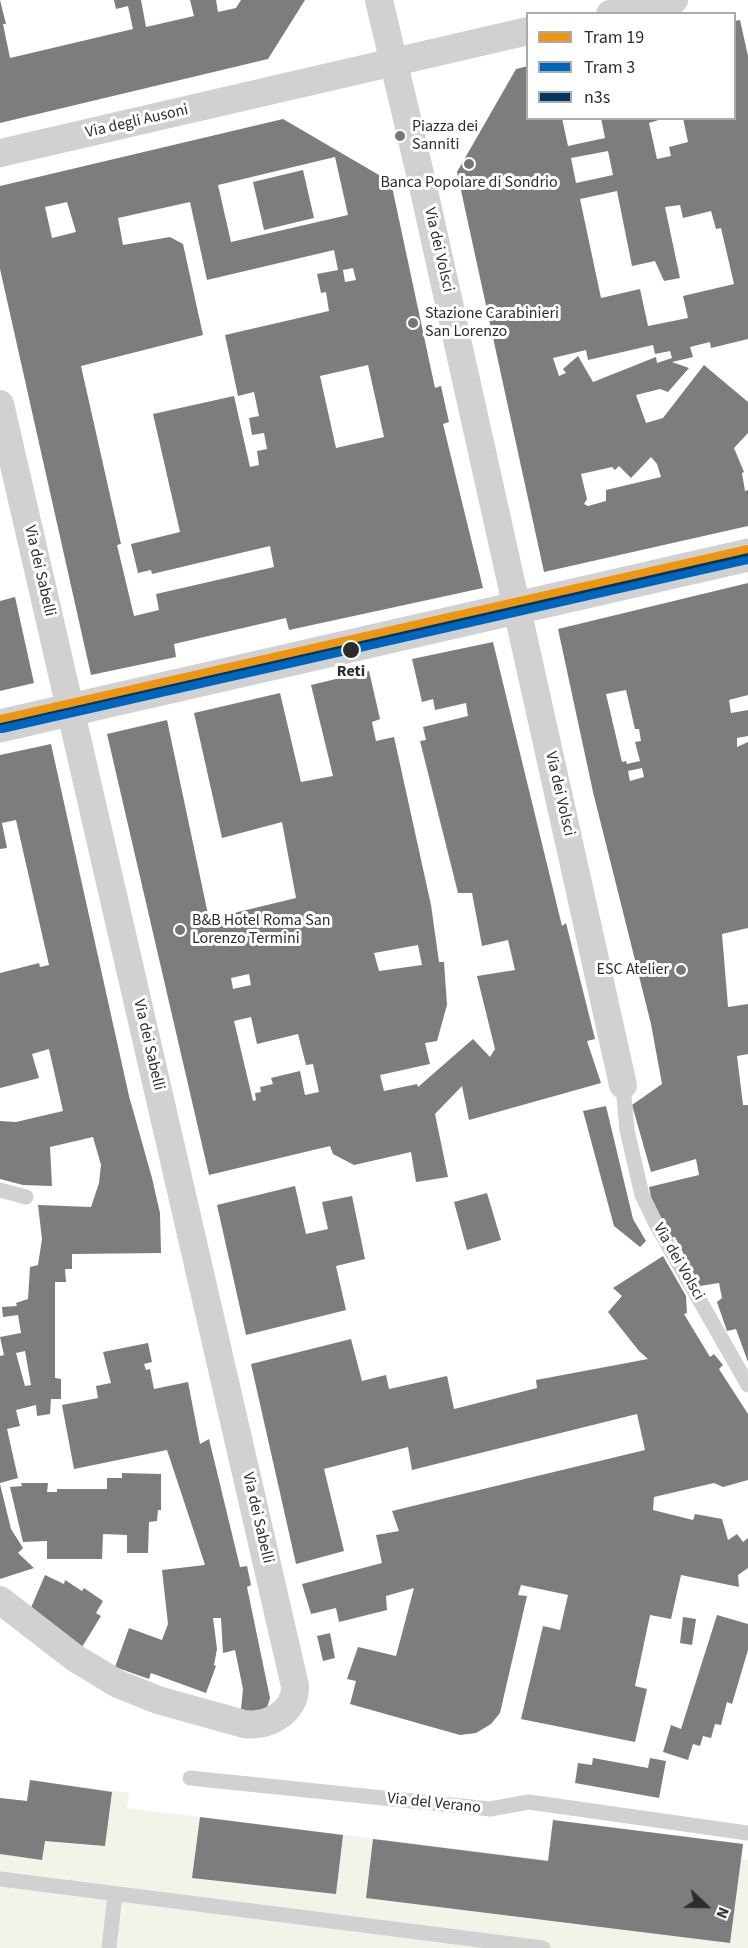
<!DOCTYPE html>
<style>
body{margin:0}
#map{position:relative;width:748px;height:1948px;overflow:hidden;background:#fff;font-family:"Source Sans 3",sans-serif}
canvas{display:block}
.legend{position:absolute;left:526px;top:12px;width:210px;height:108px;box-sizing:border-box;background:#fff;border:2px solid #ababab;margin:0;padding:8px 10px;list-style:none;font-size:18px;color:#2c2c2c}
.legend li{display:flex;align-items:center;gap:12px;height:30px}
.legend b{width:30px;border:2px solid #ababab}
.north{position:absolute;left:676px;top:1876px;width:60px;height:60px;-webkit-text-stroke:4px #fff;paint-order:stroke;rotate:112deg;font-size:16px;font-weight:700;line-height:24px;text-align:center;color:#2c2c2c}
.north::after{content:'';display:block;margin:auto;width:21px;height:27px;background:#2c2c2c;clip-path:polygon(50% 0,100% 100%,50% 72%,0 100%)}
</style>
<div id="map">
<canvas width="748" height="1948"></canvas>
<ul class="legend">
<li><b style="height:8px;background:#ee9610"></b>Tram 19</li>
<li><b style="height:8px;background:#0065bd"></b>Tram 3</li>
<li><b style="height:8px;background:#00365f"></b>n3s</li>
</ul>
<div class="north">N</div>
</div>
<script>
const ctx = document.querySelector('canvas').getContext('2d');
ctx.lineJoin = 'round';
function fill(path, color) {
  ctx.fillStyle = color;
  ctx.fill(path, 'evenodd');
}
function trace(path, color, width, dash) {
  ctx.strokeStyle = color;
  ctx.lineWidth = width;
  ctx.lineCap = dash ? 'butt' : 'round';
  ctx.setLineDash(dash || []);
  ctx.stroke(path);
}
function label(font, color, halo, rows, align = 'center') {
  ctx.font = font + ' "Source Sans 3",sans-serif';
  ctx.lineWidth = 6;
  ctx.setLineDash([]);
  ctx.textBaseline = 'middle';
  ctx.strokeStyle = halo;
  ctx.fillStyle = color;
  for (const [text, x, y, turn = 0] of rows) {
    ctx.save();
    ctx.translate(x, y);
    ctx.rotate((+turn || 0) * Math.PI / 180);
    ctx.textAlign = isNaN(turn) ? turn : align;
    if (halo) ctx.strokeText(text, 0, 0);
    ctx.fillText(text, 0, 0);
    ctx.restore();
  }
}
fill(new Path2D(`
 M30 1780 129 1793 127 1808 548 1860 553 1820 743 1844 741 1858 748 1860V1948H0V1798L27 1801Z`), '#f2f4ea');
fill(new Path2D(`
 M0 0 6 24H3L10 58 133 29 128 6 116 9 114 0H141L146 27 194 16 190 0H216L218 12 236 8 241 0H305L268 59 0 123Z
 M740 20 748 56V339L711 348 710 342 690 347 693 357 672 362 689 368 668 392 660 389 636 395 646 423 663 418 704 365 748 402V433L734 448 744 472 742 473 745 491 748 490V526L544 572 457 172 516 69 528 66V118H562L568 146 605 138 601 118H665L649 123 657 159 671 156 669 147 688 142 683 118H735V21ZM608 151 613 175 576 183 571 158ZM617 191 632 266 655 261 664 281 680 278 665 207 680 205 683 218 711 211 716 229 721 228 734 284 683 296 688 318 648 326 640 289 601 298 580 199ZM653 345 655 354 670 351 672 358 657 363 656 357 593 382 578 356 563 369 566 373 559 376 553 358 586 350 588 360ZM651 457 657 464 661 477 606 490V501L588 506 584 504 587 499 581 474 612 467 615 470 619 466 631 478Z
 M283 119 391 182 435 388 441 386 449 422 443 424 483 588 289 630 286 618 174 644 176 657 91 675 0 269V186ZM335 157 348 215 231 242 218 185ZM67 202 76 232 52 238 45 207ZM190 202 207 280 334 250 338 270 317 274 321 293 326 292 329 311 225 335 238 396 254 392 259 416 249 418 252 435 264 433 267 449 257 451 259 465 250 467 234 396 153 414 180 532 131 544 138 573 151 570 152 574 270 546 274 567 156 594 159 610 134 616 117 545 121 544 81 366 203 335 183 244 170 237 123 245 118 218ZM353 268 356 280 345 282 343 270ZM368 365 384 437 336 448 320 376Z
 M303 170 314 218 264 230 253 182Z
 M748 583V695L729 700 731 713 748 710V736L737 738V747L748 742V928L722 934 728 1007 748 1004V1054L737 1056 743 1105H748V1362L736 1329 727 1331 717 1302 722 1298 719 1283 700 1286 675 1237 667 1238 652 1202 649 1187 699 1175 696 1159 651 1172 632 1105 662 1084 651 1024 593 792 558 629ZM626 690 635 729H639L641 741 635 742 640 761 627 764 626 761 622 762 606 694ZM642 768 644 777 630 781 628 771Z
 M15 597 34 683 0 691V601Z
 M493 642 562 926 566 923 595 1039 587 1041 601 1083 469 1120 462 1086 435 1114 448 1177 416 1182 411 1152 354 1165 333 1154 330 1146 209 1175 107 734 167 720 209 919 296 898 282 822 222 838 194 713 280 693 301 782 333 776 311 685 369 671 380 719 372 722 376 741 394 737 431 905 439 962H444L447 1005 437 1041 425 1043 430 1064 380 1075 384 1091 417 1084 418 1087 473 1039 490 1057 495 1049 477 976 515 970 508 940 482 946 472 893H458L420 741 426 740 423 727 468 716 466 703 435 710 433 699 422 702 412 659ZM418 945 422 965 379 971 374 953ZM249 974 251 985 233 989 231 978ZM251 1017 257 1044 298 1034 306 1065 313 1064 319 1092 305 1095 300 1071 271 1078 273 1084 260 1087 261 1092 255 1093 256 1100 253 1101 234 1021Z
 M51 744 129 1096 152 1178 160 1213 161 1253 72 1254V1269H65L66 1282H55V1378L61 1379V1399H51L50 1414 37 1416 36 1405 16 1410 20 1426 7 1429 18 1478 0 1483V1356L4 1355 0 1337 21 1333 18 1315 3 1317 2 1307 17 1306 16 1303 28 1299 30 1267 38 1265 42 1239 38 1205 91 1207 99 1183 101 1165 93 1137 50 1147 52 1186 23 1185 0 1179V1121L16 1122 63 1111 49 1049 32 1054 39 1078 0 1088V973L39 963 40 967 49 965 16 820 2 823 7 848 0 849V755ZM25 1351 31 1385 25 1386 16 1353Z
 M606 1106 633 1219 646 1241 640 1247 614 1226 583 1111Z
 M295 1186 306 1234 328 1229 322 1202 352 1196 365 1259 336 1266 346 1310 246 1335 217 1205Z
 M487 1193 501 1240 467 1250 454 1202Z
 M663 1256 686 1296 687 1313 684 1314 710 1357 714 1354 723 1365 719 1369 748 1414V1480L723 1487 714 1483 654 1497 653 1510 693 1520 695 1514 722 1519 728 1540 737 1534 743 1542 748 1538V1568L738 1575 739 1587 681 1575 671 1619 650 1615 635 1686 647 1689 635 1742 521 1719 543 1626 560 1630 568 1595 521 1585 518 1595 527 1596 500 1713 491 1724 476 1733 460 1735 350 1704 356 1681 347 1679 358 1647 396 1656 414 1588 386 1596 387 1610 339 1622 336 1608 311 1614 302 1584 382 1563 376 1535 399 1531 392 1511 645 1450 637 1414 412 1470 408 1447 324 1469 344 1551 296 1564 251 1364 351 1339 362 1381 386 1375 389 1389 447 1376 454 1409 537 1388 536 1380 648 1359 639 1351 608 1312 622 1296 613 1288Z
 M148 1343 152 1362 144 1364 146 1370 150 1369 154 1389 188 1382 200 1444 209 1439 240 1567 247 1566 251 1585 247 1587 270 1698 265 1714 259 1716 241 1709 243 1689 235 1650 223 1653 221 1618H213L217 1649 214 1665 216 1666 206 1693 151 1673 149 1679 115 1667 129 1628 162 1640 168 1624 162 1570 205 1565 167 1450 74 1469 62 1405 98 1398 96 1386 111 1383 103 1352Z
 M122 1473 161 1474V1510H158L157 1521 149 1522 148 1553H127V1535L103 1534 102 1559H47V1541L23 1542 10 1487 22 1486 21 1483H48L47 1492H57V1489H107V1478H122Z
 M0 1484 11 1529 23 1548 18 1553 34 1568 0 1579Z
 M45 1575 64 1584 65 1580 82 1591 84 1588 103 1601 96 1613 101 1616 82 1647 30 1610Z
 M717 1615 748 1624V1650L732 1704 727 1702 721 1725 715 1724 711 1738 703 1736 700 1746 693 1744 688 1760 663 1752 671 1725 681 1729Z
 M683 1617 696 1619 692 1645 680 1643Z
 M330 1633 335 1658 323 1661 317 1636Z
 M593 1758 648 1768 650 1758 666 1761 659 1798 575 1783 578 1763 592 1765Z
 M30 1780 112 1792 105 1846 45 1841 42 1860 0 1854V1798L27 1801Z
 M200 1817 343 1835 336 1894 192 1878Z
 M553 1820 743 1844 730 1943 366 1898 373 1839 548 1861Z`), '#7d7d7d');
trace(new Path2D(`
 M623 1085 627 1130 642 1195 656 1224 748 1385
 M0 1190 26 1197
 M190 1778 490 1809 529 1802 748 1833
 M0 1879 543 1948
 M109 1948 115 1894`), '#d1d1d1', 15);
trace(new Path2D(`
 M379 0 422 182 623 1085
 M610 14 674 0
 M0 153 528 31
 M0 404 295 1686C296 1713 267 1727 244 1724L158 1700 118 1684 75 1658 0 1600`), '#d1d1d1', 28);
trace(new Path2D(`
 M0 726 748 555`), '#d1d1d1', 33);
trace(new Path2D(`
 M0 726 748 555`), '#00365f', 8);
trace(new Path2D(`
 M0 719 748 549`), '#ee9610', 8);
trace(new Path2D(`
 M2 729 748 560`), '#0065bd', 8);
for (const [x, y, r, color] of [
 [400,136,6,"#767676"],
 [469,164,6,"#767676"],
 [413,323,6,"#767676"],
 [351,650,9,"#2c2c2c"],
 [180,930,6,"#767676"],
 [681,970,6,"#767676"]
]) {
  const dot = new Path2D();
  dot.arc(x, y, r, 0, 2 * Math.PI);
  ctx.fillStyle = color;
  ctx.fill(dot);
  trace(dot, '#fff', 2);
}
label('16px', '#2c2c2c', '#fff', [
 ["Via degli Ausoni",137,122,-13],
 ["Via dei Volsci",438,250,77],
 ["Via dei Sabelli",39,571,77],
 ["Via dei Volsci",559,794,77],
 ["Via dei Sabelli",148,1045,77],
 ["Via dei Volsci",678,1262,60],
 ["Via dei Sabelli",257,1518,77],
 ["Via del Verano",434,1804,6]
]);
label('16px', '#2c2c2c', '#fff', [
 ["Piazza dei",412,127],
 ["Sanniti",412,145],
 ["Banca Popolare di Sondrio",469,183,"center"],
 ["Stazione Carabinieri",425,314],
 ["San Lorenzo",425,332],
 ["B&B Hotel Roma San",192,921],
 ["Lorenzo Termini",192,939],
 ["ESC Atelier",669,970,"right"]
], 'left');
label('bold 16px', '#2c2c2c', '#fff', [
 ["Reti",351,672]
]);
</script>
